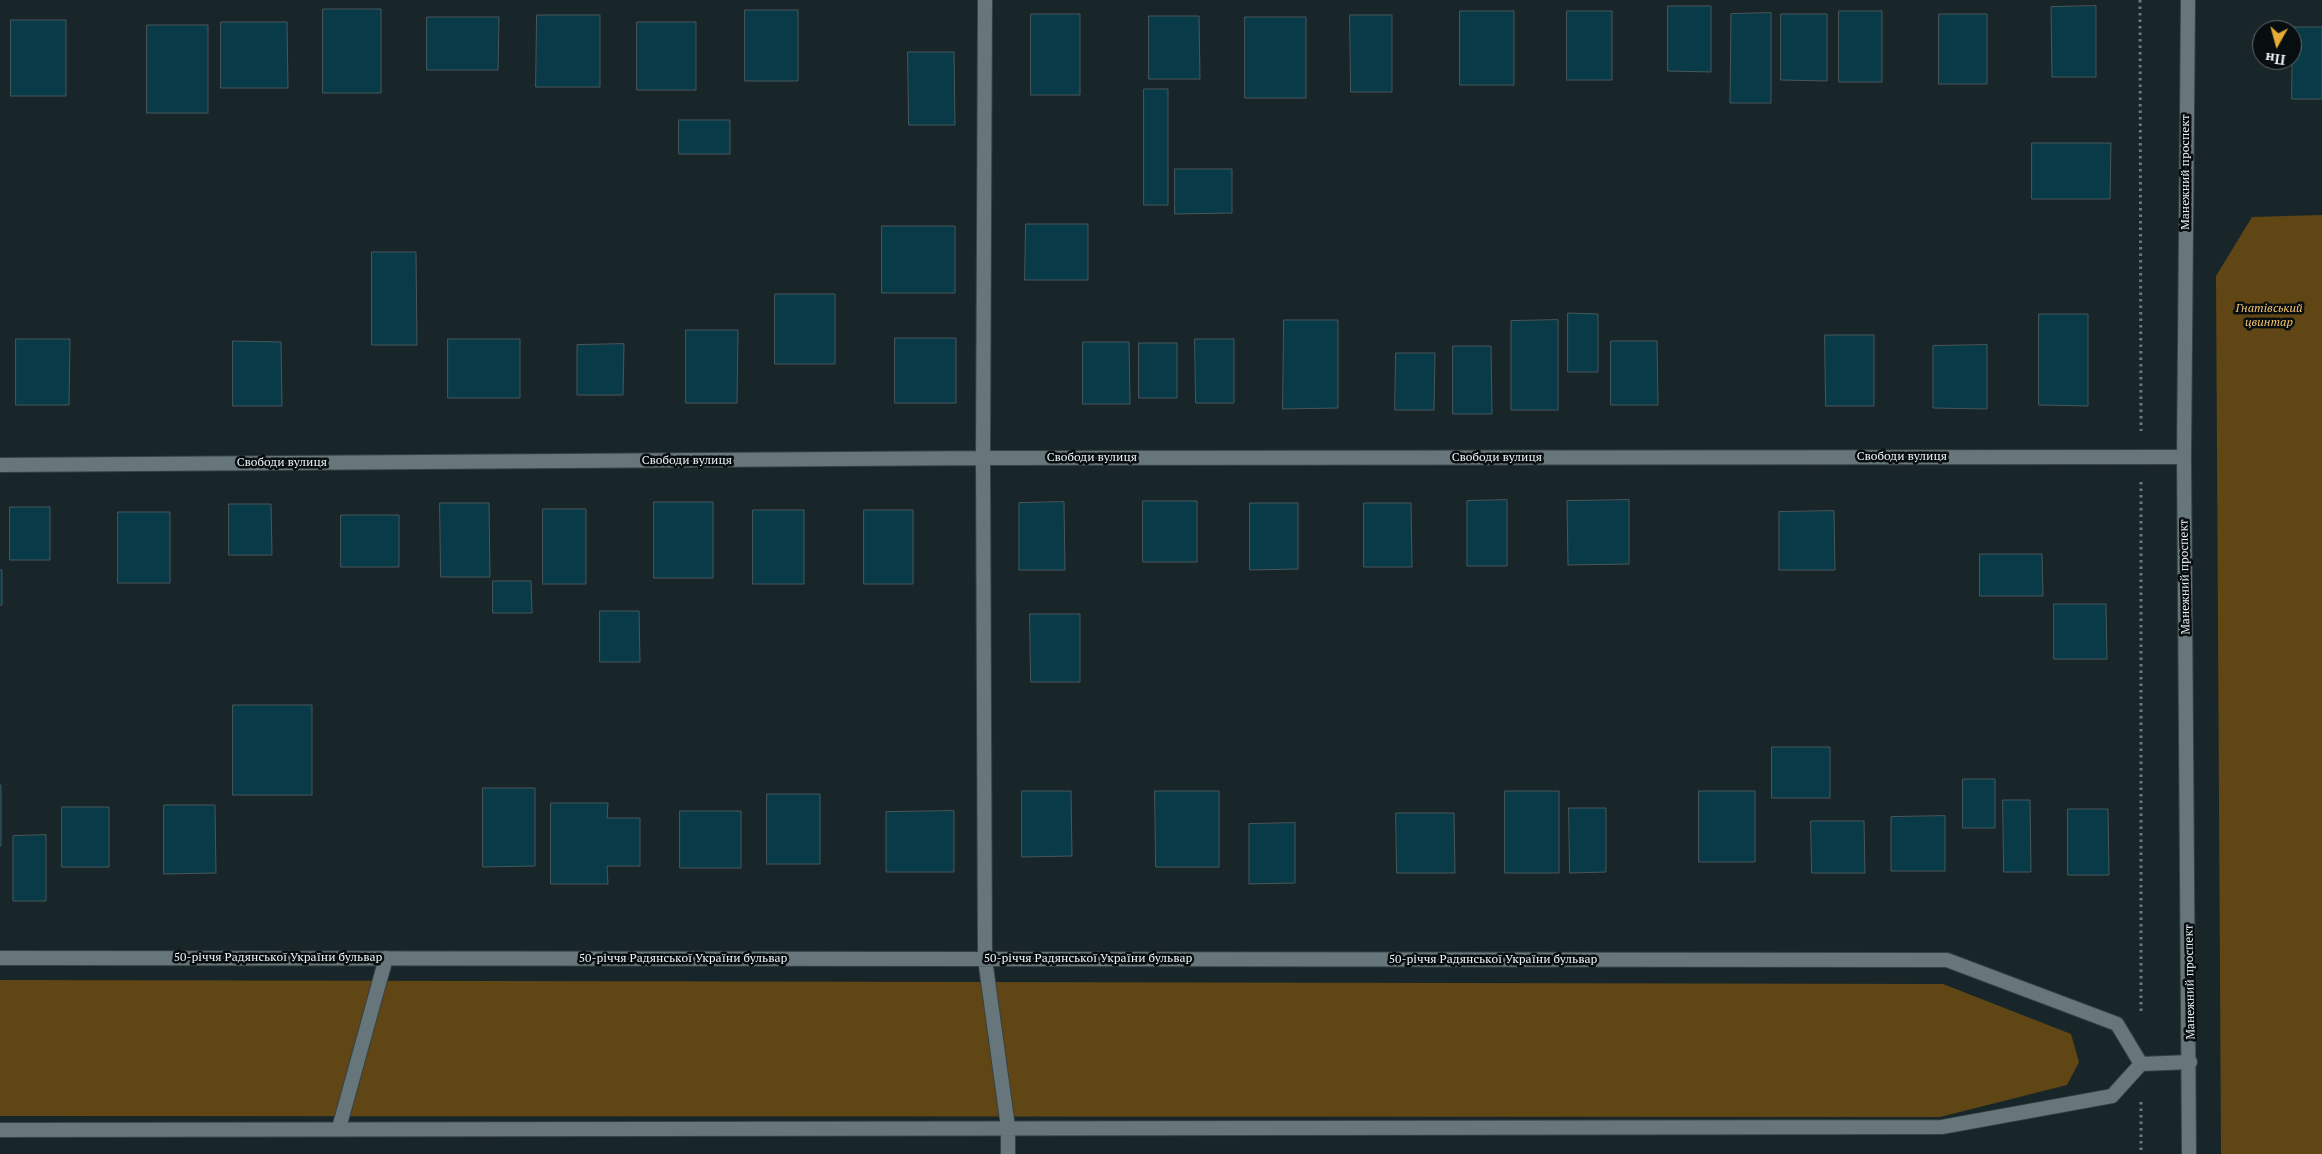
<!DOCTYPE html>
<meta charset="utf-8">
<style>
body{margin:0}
#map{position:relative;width:2322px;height:1154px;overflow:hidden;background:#182529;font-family:"PT Serif",serif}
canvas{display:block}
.north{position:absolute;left:2252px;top:20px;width:50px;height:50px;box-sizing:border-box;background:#080d0f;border:1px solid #63696c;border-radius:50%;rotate:187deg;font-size:14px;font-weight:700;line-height:20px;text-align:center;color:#ecf4f7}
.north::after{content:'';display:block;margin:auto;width:18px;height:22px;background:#e7ac37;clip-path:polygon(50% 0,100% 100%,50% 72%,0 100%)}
</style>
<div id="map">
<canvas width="2322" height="1154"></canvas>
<div class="north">Пн</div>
</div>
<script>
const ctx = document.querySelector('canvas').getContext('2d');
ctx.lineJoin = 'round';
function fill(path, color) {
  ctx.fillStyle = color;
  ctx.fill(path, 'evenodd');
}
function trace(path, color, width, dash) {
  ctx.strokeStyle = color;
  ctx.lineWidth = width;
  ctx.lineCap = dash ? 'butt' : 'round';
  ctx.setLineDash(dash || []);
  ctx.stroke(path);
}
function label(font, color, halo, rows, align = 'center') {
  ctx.font = font + ' "PT Serif",serif';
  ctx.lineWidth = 5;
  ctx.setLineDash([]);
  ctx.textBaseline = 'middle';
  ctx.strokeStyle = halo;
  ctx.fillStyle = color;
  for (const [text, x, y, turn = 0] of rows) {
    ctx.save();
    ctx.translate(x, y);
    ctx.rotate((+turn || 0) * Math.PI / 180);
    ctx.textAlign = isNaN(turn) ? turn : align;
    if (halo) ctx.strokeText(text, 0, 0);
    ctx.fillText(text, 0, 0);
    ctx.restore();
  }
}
fill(new Path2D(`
 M2322 215V1154H2221L2216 276 2252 217Z
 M0 980 1943 984 2071 1034 2079 1062 2067 1085 1940 1117 0 1116Z`), '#604614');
const building = new Path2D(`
 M1668 6H1711V72L1668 71Z
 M2096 6V77H2052L2051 7Z
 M323 9H381V93H323Z
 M745 10H798V81H745Z
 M1460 11H1514V85H1460Z
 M1567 11H1612V80H1567Z
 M1839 11H1882V82H1839Z
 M1771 13V103H1730L1731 14Z
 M1031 14H1080V95H1031Z
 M1781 14H1827V81L1781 80Z
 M1939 14H1987V84H1939Z
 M537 15H600V87H536Z
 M1350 15H1392V92H1351Z
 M1149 16H1199L1200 79H1149Z
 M427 17H499L498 70H427Z
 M1245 17H1306V98H1245Z
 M11 20H66V96H11Z
 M221 22H287L288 88H221Z
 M637 22H696V90H637Z
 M147 25H208V113H147Z
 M2293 27H2322V99H2292Z
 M908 52H954L955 125H909Z
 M1144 89H1168V205H1144Z
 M679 120H730V154H679Z
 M2032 143H2111L2110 199H2032Z
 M1175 169H1232V213L1175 214Z
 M1026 224H1088V280H1025Z
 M882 226H955V293H882Z
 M372 252H416L417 345H372Z
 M775 294H835V364H775Z
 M1568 313 1598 314V372H1568Z
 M2039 314H2088V406L2039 405Z
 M1284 320H1338V408L1283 409Z
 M1558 320V410H1511V321Z
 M686 330H738L737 403H686Z
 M1825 335H1874V406H1826Z
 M895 338H956V403H895Z
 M16 339H70L69 405H16Z
 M448 339H520V398H448Z
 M1195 339H1234V403H1196Z
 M233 341 281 342 282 406H233Z
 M1611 341H1657L1658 405H1611Z
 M1083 342H1129L1130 404H1083Z
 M1139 343H1177V398H1139Z
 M624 344 623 395H577V345Z
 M1987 345V409L1933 408V346Z
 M1453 346H1491L1492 414H1453Z
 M1396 353H1435L1434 410H1395Z
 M1507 500V566H1467V501Z
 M1629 500V564L1568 565 1567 501Z
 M1143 501H1197V562H1143Z
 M654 502H713V578H654Z
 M1064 502 1065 570H1019V503Z
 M440 503H489L490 577H441Z
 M1250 503H1298V569L1250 570Z
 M1364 503H1411L1412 567H1364Z
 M229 504H271L272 555H229Z
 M10 507H50V560H10Z
 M543 509H586V584H543Z
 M753 510H804V584H753Z
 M864 510H913V584H864Z
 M1834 511 1835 570H1779V512Z
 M118 512H170V583H118Z
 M341 515H399V567H341Z
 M1980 554H2042L2043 596H1980Z
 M0 570H2V605H0Z
 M493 581H531L532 613H493Z
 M2054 604H2106L2107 659H2054Z
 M600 611H639L640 662H600Z
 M1030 614H1080V682H1031Z
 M233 705H312V795H233Z
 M1772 747H1830V798H1772Z
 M1963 779H1995V828H1963Z
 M0 785H1V846H0Z
 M483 788H535V866L483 867Z
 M1022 791H1071L1072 856 1022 857Z
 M1155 791H1219V867H1156Z
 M1505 791H1559V873H1505Z
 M1699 791H1755V862H1699Z
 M767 794H820V864H767Z
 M2003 800H2030L2031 872H2004Z
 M551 803H608L607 818H640V866H607L608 884H551Z
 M164 805H215L216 873 164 874Z
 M62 807H109V867H62Z
 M1569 808H1606V872L1570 873Z
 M2068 809H2108L2109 875H2068Z
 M680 811H741V868H680Z
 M954 811V872H886V812Z
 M1396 813H1454L1455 873H1397Z
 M1945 816V871H1891V817Z
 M1811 821H1864L1865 873H1812Z
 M1295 823V883L1249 884V824Z
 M46 835V901H13V836Z`);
fill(building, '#083b47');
trace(building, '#49575c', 1);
const service = new Path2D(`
 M339 1128 386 958`);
const minor = new Path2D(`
 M985 0 983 458 985 959 1008 1127V1154
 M0 465 983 458 2184 457
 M0 958 1947 960 2117 1024 2141 1064 2190 1062
 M0 1130 1942 1127 2112 1096 2141 1064`);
const tertiary = new Path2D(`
 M2188 0 2184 457 2189 1154`);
trace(service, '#374144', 16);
trace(minor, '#374144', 16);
trace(tertiary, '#374144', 16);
trace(new Path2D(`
 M2140 0 2141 431
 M2141 482V1013
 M2141 1102V1154`), '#6d787c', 3, [2.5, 4]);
trace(service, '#67767b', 14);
trace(minor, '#67767b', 14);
trace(tertiary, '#67767b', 14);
label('12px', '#ecf4f7', '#080d0f', [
 ["Манежний проспект",2186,172,-90],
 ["Свободи вулиця",1902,457],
 ["Свободи вулиця",1092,458],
 ["Свободи вулиця",1497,458],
 ["Свободи вулиця",687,461],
 ["Свободи вулиця",282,463],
 ["Манежний проспект",2185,577,-91],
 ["50-річчя Радянської України бульвар",278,958],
 ["50-річчя Радянської України бульвар",683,959],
 ["50-річчя Радянської України бульвар",1088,959],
 ["50-річчя Радянської України бульвар",1493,960],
 ["Манежний проспект",2190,982,-91]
]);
label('italic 12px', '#f9c770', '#080d0f', [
 ["Гнатівський",2269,309],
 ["цвинтар",2269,323]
]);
</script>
